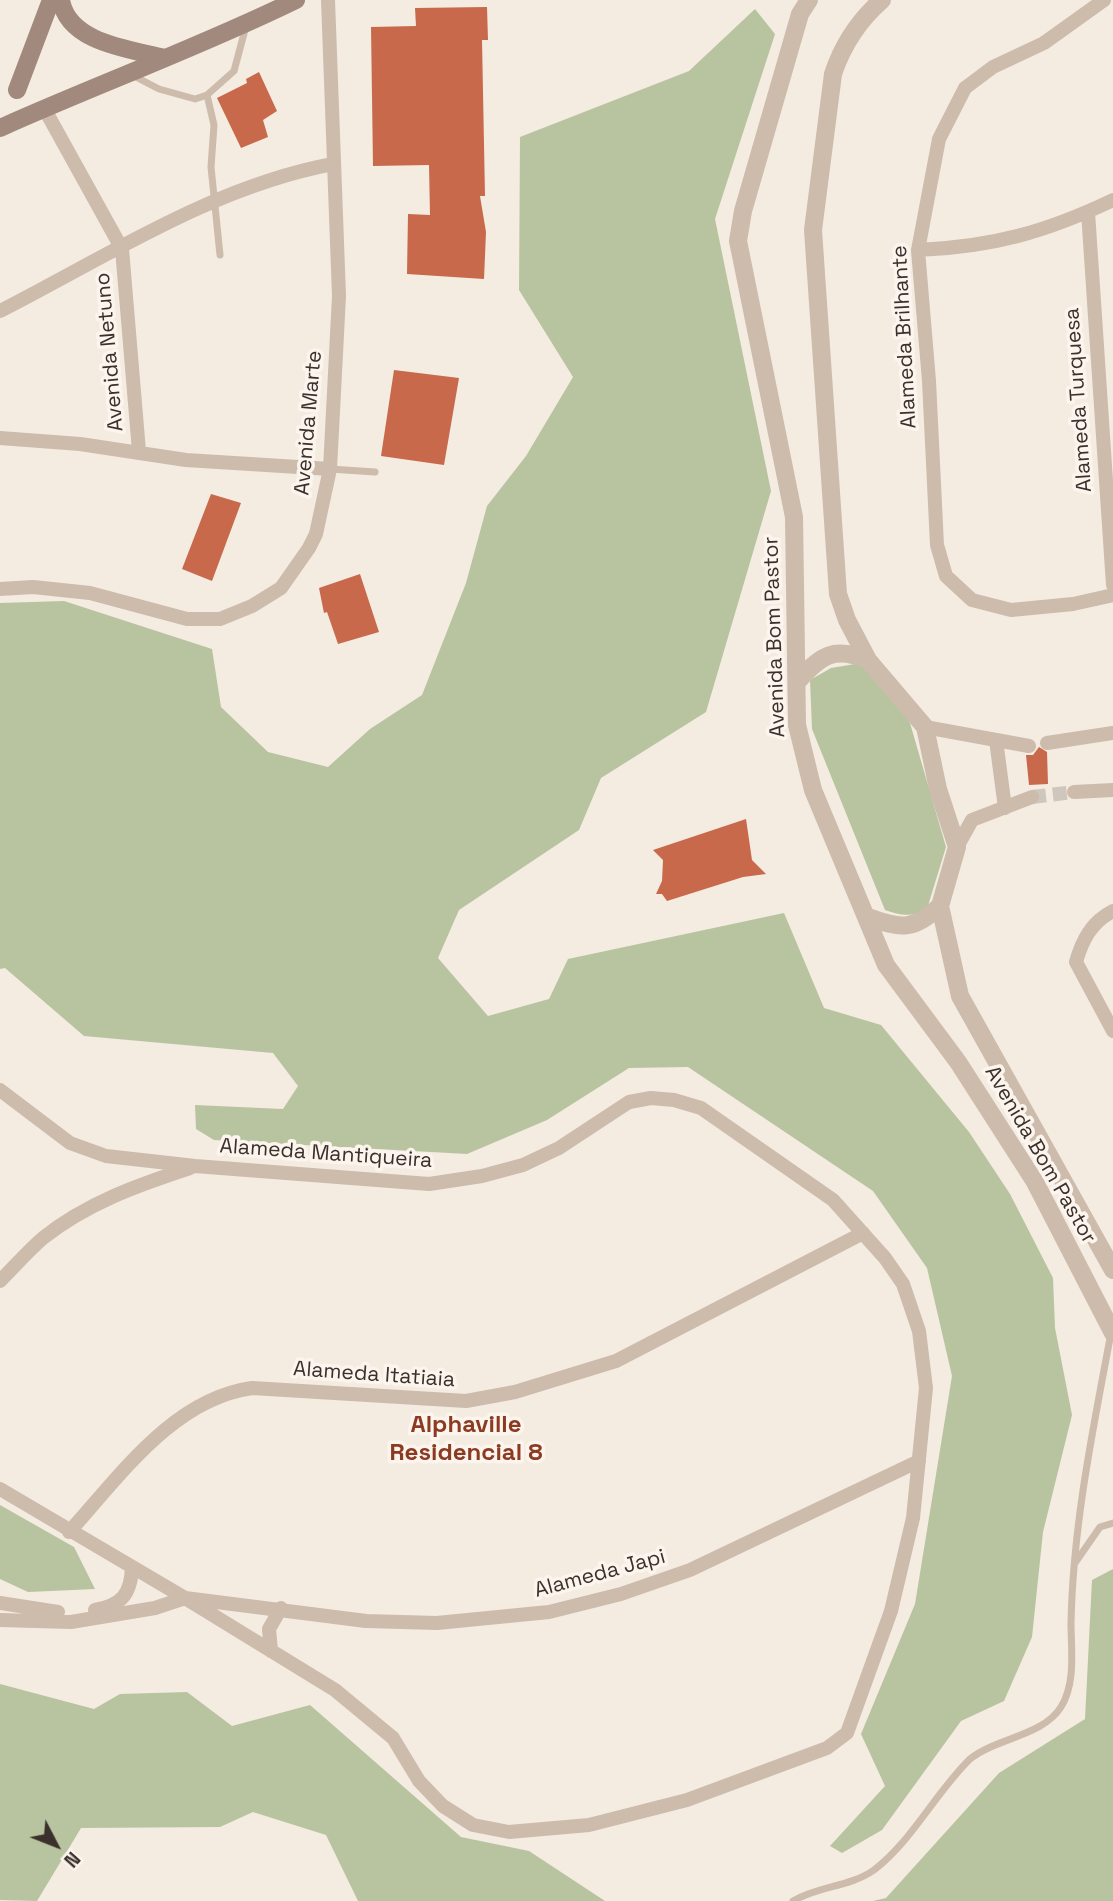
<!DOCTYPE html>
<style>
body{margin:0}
#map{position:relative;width:1113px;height:1901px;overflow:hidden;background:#f4ebe1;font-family:"Space Grotesk",sans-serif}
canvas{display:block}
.north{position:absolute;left:21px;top:1810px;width:70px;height:70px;-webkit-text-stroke:5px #fbf5ee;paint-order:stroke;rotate:132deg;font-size:19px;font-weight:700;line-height:28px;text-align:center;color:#3b302b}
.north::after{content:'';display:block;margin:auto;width:24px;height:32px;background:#3b302b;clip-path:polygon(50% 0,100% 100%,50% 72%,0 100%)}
</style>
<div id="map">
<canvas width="1113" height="1901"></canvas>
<div class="north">N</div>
</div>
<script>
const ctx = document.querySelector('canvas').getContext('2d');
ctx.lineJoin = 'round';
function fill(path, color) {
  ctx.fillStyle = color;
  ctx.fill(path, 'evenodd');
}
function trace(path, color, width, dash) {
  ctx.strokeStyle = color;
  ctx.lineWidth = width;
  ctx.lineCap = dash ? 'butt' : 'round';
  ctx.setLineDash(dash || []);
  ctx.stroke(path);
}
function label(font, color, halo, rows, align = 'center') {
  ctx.font = font + ' "Space Grotesk",sans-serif';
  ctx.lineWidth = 7;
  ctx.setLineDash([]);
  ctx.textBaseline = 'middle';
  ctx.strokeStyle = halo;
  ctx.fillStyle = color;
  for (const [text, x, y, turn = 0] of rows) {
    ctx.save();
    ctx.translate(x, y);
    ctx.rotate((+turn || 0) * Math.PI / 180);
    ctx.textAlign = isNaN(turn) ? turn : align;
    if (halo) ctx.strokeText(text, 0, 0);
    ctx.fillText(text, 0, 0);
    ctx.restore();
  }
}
fill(new Path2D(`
 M755 9 775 34 715 219 771 491 706 712 601 778 579 830 459 910 438 958 488 1016 549 999 568 959 784 913 824 1008 881 1025 969 1132 1010 1194 1053 1278 1055 1328 1072 1415 1043 1532 1032 1637 1004 1701 961 1721 882 1830 842 1853 830 1846 885 1786 861 1734 915 1604 952 1376 927 1268 873 1191 688 1067 629 1068 547 1120 467 1154 214 1140 196 1129 195 1105 283 1109 298 1086 273 1053 84 1036 5 968 0 969V603L64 601 212 649 221 707 268 752 328 767 370 729 422 695 466 583 487 506 526 456 573 377 519 290 520 137 689 71Z
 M861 663 886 688 910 723 946 847 927 909C911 917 902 916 885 910L812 729 810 680 831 668Z
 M0 1505 74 1547 95 1589 28 1592 0 1579Z
 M1113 1569V1901H873L886 1898 999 1773 1085 1719 1092 1580Z
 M0 1684 94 1709 120 1694 187 1692 232 1726 310 1705 461 1837 529 1851 605 1901H727H358L326 1835 253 1812 220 1827 81 1828 37 1901 0 1900Z`), '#b8c4a0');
fill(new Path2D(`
 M487 7 488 40H482L485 196H480L486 232 484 279 407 274 408 214 430 215 429 165 373 166 371 27 416 26 415 8Z
 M259 72 277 111 263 120 268 137 241 148 217 98 247 83 246 79Z
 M394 370 459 378 444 465 381 456Z
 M211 494 241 503 212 581 182 569Z
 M360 574 379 632 338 644 327 612 324 613 319 588Z
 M1039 747 1047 752 1048 784 1029 785 1026 755H1033Z
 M746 819 752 860 766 874 743 877 667 901 662 894H656L662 881 663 860 653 850Z`), '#c8694b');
trace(new Path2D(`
 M1032 797 1074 792`), '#cfc6bd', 14, [14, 7]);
trace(new Path2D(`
 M132 75 159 89 195 99 207 95 234 71 246 26
 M207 95 214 125 211 167 220 255
 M330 469 375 472
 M1075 1563 1100 1527 1113 1523
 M793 1901C818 1886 850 1887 874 1870 912 1841 936 1792 970 1759 996 1738 1043 1736 1061 1707 1076 1683 1071 1650 1071 1623 1073 1525 1093 1429 1111 1333`), '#cdbbac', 7);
trace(new Path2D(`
 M1104 0 1044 43 993 67 965 88 939 139 918 250 929 381 937 545 946 576 972 600 1011 610 1073 604 1113 595
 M44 108 122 249 139 451
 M1088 212 1113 585
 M918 250C992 247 1046 232 1113 200
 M0 311C106 257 214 186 333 164
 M0 438 80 444 186 460 330 469
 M0 589 33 587 90 593 187 619H220L252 606 281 588 309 548 316 534 330 469 339 296 328 0
 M925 727 1029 746
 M996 740 1005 808
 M1047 743 1113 733
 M1074 792 1113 790
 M957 847 972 820 1032 797
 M1113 911C1091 922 1082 941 1076 962L1113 1031
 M0 1090 70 1143 106 1156 195 1166 429 1184 482 1176 523 1165 559 1148 629 1102 651 1098 674 1100 701 1108 833 1200 885 1258 903 1284 919 1331 926 1388 913 1518 891 1611 847 1733 827 1748 687 1800 589 1825 509 1832 473 1825 443 1806 419 1781 393 1738 335 1690 185 1598 0 1489
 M0 1281C14 1267 28 1251 43 1238 87 1203 138 1185 190 1168
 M69 1532C120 1476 173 1399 252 1388L466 1401 515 1392 616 1361 863 1233
 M0 1603 58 1612
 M95 1610C122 1605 131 1594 132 1567
 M0 1620 71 1622 155 1608 185 1598 366 1621 437 1623 549 1612 621 1594 690 1570 919 1461
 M271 1651 269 1629 281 1608`), '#cdbbac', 14);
trace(new Path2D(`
 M809 0 800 14 743 211 738 241 794 517 797 725 813 790 886 965 958 1062 1035 1182 1113 1333
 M882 0C858 21 843 44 833 74L813 230 838 594 847 620 868 660 925 727 938 789 957 847 940 906 960 996 1113 1270
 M798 681C821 655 834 646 868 660
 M868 917C902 929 912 931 940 906`), '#cdbbac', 18);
trace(new Path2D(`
 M61 0C68 43 130 49 165 58
 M17 90 51 0
 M0 128C98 84 200 47 296 0`), '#a18a7d', 18);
label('21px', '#3b302b', '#fbf5ee', [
 ["Alameda Brilhante",905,337,-93],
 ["Avenida Netuno",110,352,-95],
 ["Alameda Turquesa",1079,400,-94],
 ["Avenida Marte",309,423,-85],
 ["Avenida Bom Pastor",775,637,-92],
 ["Alameda Mantiqueira",326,1154,4],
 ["Avenida Bom Pastor",1040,1155,60],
 ["Alameda Itatiaia",374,1375,4],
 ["Alameda Japi",600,1574,-15]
]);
label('bold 24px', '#8c3b22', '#fbf5ee', [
 ["Alphaville",466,1425],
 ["Residencial 8",466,1453]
]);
</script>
